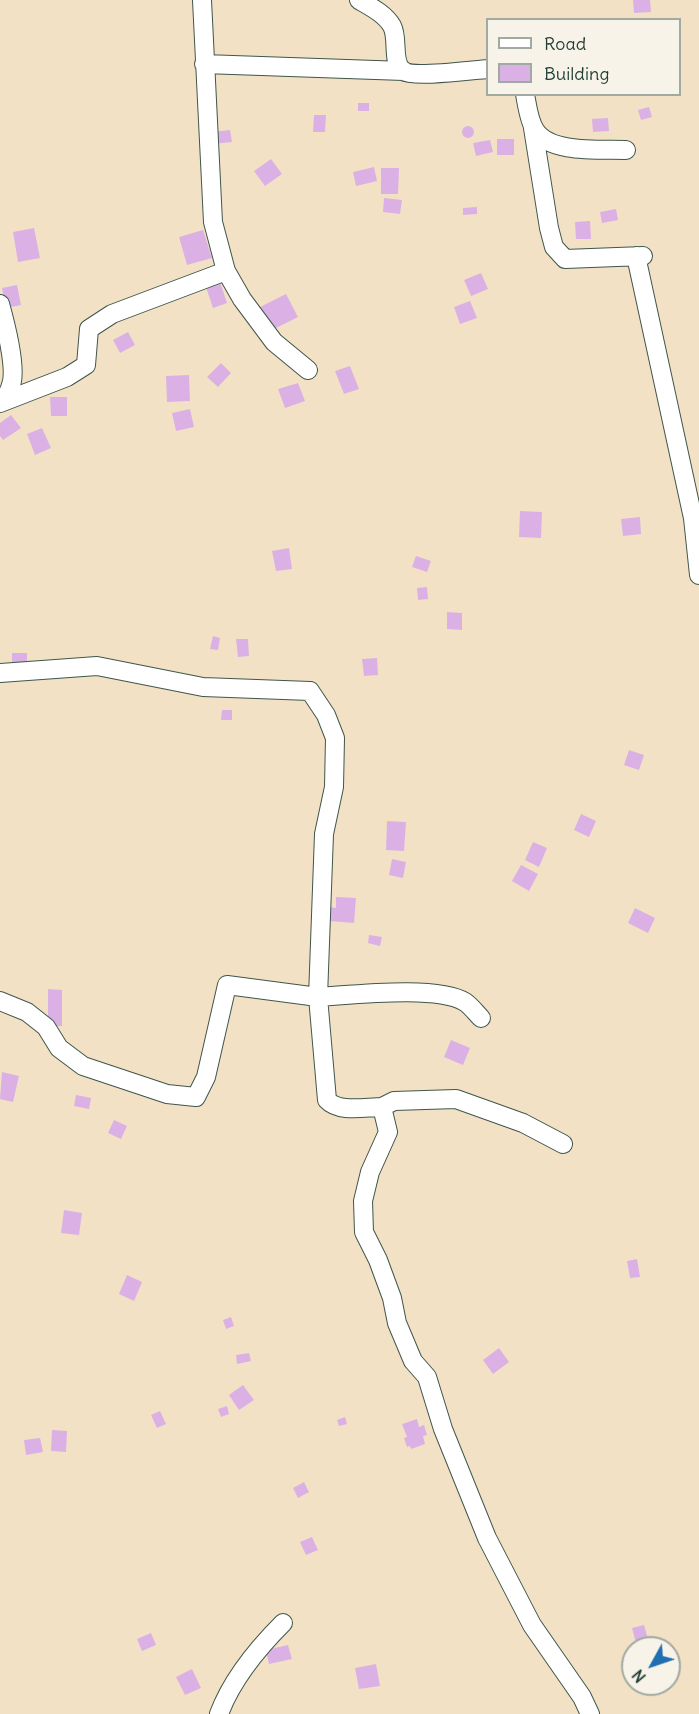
<!DOCTYPE html>
<style>
body{margin:0}
#map{position:relative;width:699px;height:1714px;overflow:hidden;background:#f3e1c6;font-family:Delius,sans-serif}
canvas{display:block}
.legend{position:absolute;left:486px;top:18px;width:195px;height:78px;box-sizing:border-box;background:#f7f3e8;border:2px solid #a1aaa0;margin:0;padding:8px 10px;list-style:none;font-size:18px;color:#1f3d34}
.legend li{display:flex;align-items:center;gap:12px;height:30px}
.legend b{width:30px;border:2px solid #a1aaa0}
.north{position:absolute;left:621px;top:1636px;width:60px;height:60px;box-sizing:border-box;background:#f7f3e8;border:2px solid #a1aaa0;border-radius:50%;rotate:230deg;font-size:16px;font-weight:700;line-height:24px;text-align:center;color:#1f3d34}
.north::after{content:'';display:block;margin:auto;width:21px;height:27px;background:#1f6fb2;clip-path:polygon(50% 0,100% 100%,50% 72%,0 100%)}
</style>
<div id="map">
<canvas width="699" height="1714"></canvas>
<ul class="legend">
<li><b style="height:8px;background:#fff"></b>Road</li>
<li><b style="height:16px;background:#dbb1e5"></b>Building</li>
</ul>
<div class="north">N</div>
</div>
<script>
const ctx = document.querySelector('canvas').getContext('2d');
ctx.lineJoin = 'round';
function fill(path, color) {
  ctx.fillStyle = color;
  ctx.fill(path, 'evenodd');
}
function trace(path, color, width, dash) {
  ctx.strokeStyle = color;
  ctx.lineWidth = width;
  ctx.lineCap = dash ? 'butt' : 'round';
  ctx.setLineDash(dash || []);
  ctx.stroke(path);
}
fill(new Path2D(`
 M633 0H650L651 12 634 13Z
 M358 103H369V111H358Z
 M649 107 652 117 641 120 638 110Z
 M314 115H326L325 132H313Z
 M608 118 609 131 593 132 592 119Z
 M462 132a6 6 0 1 1 12 0a6 6 0 1 1-12 0Z
 M230 130 232 142 213 144 212 132Z
 M497 139H514V155H497Z
 M490 140 493 152 476 156 473 143Z
 M271 159 282 174 265 186 254 171Z
 M374 167 377 181 356 186 353 172Z
 M381 168H399L398 194H381Z
 M384 198 402 200 400 214 383 212Z
 M477 207V214L463 215V208Z
 M616 209 618 220 602 223 600 212Z
 M590 221 591 239H576L575 222Z
 M34 228 40 258 18 262 13 232Z
 M203 230 212 258 187 265 179 237Z
 M481 273 488 289 471 296 464 280Z
 M219 279 227 303 213 308 205 284Z
 M17 285 21 305 6 308 2 288Z
 M286 294 298 317 268 332 256 309Z
 M470 301 477 318 460 324 454 307Z
 M128 332 135 345 120 353 113 340Z
 M221 363 231 373 218 387 207 377Z
 M350 366 359 389 344 394 335 371Z
 M189 375 190 401 167 402 166 376Z
 M298 383 305 401 285 408 278 389Z
 M50 397H67V416H51Z
 M190 409 194 427 176 431 172 413Z
 M11 415 21 428 3 440 0 436V423Z
 M42 428 51 448 35 455 27 434Z
 M520 511 542 512 541 538 519 537Z
 M640 517 641 534 623 536 621 519Z
 M289 548 292 569 276 571 272 551Z
 M416 556 431 561 427 572 412 567Z
 M427 587 428 599 418 600 417 588Z
 M447 612 462 613V630L447 629Z
 M213 636 220 638 218 650 210 649Z
 M236 639H248L249 656 238 657Z
 M12 653H27V670H12Z
 M377 658 378 675 364 676 362 659Z
 M222 710H232V720H221Z
 M629 750 644 755 639 770 624 765Z
 M581 814 596 821 589 837 574 830Z
 M387 821 406 822 404 851 386 850Z
 M533 842 547 848 539 867 525 860Z
 M392 859 406 862 403 878 389 875Z
 M521 865 538 874 529 891 512 881Z
 M336 897 356 898 354 923 329 921 330 907 336 908Z
 M635 908 655 918 648 933 628 923Z
 M369 935 382 937 380 946 368 943Z
 M48 989 62 990V1026H48Z
 M451 1040 470 1048 463 1065 444 1057Z
 M2 1072 19 1076 13 1102 0 1099Z
 M76 1095 91 1098 89 1109 74 1106Z
 M114 1120 127 1126 121 1139 108 1133Z
 M64 1210 82 1213 79 1235 61 1233Z
 M637 1259 640 1277 630 1278 627 1261Z
 M127 1275 142 1282 134 1301 119 1294Z
 M231 1317 234 1326 226 1329 223 1320Z
 M499 1348 509 1362 493 1374 483 1360Z
 M249 1353 251 1361 237 1364 236 1355Z
 M243 1385 254 1400 239 1410 229 1395Z
 M227 1406 229 1414 221 1417 218 1409Z
 M160 1411 166 1424 157 1428 151 1415Z
 M345 1417 347 1424 339 1426 337 1420Z
 M417 1419 419 1427 424 1425 427 1435 423 1436 425 1444 411 1449 410 1446 407 1447 404 1438 407 1437 402 1424Z
 M52 1430 67 1431 66 1452 51 1451Z
 M40 1438 43 1452 26 1455 24 1440Z
 M304 1482 309 1492 298 1498 293 1488Z
 M312 1537 318 1550 306 1555 300 1542Z
 M644 1625 648 1639 636 1643 632 1628Z
 M151 1633 156 1645 142 1651 137 1639Z
 M288 1645 292 1659 269 1664 266 1650Z
 M376 1664 380 1686 359 1689 355 1668Z
 M192 1669 201 1688 185 1695 176 1677Z`), '#dbb1e5');
const minor = new Path2D(`
 M202 0 213 222 226 271 242 299 274 342 308 370
 M359 0C371 7 385 14 392 26 399 39 391 62 403 71 414 78 472 70 488 69
 M204 64 404 71
 M525 94C527 105 529 121 535 130 550 154 600 149 626 150
 M533 128 549 228 554 247 565 259 643 256
 M636 256 693 518 699 575
 M0 304C5 322 17 369 11 385 9 393 6 396 0 401
 M0 403 67 377 86 365 89 329 112 314 226 271
 M0 673 97 666 203 687 310 691 326 715 335 738 334 787 324 834 318 997C353 995 437 985 465 1002 471 1006 476 1013 481 1018
 M0 1001 27 1012 46 1027 59 1048 83 1066 167 1094 196 1097 206 1077 227 985 318 997 327 1100C339 1113 365 1107 382 1107
 M563 1144 523 1123 456 1099 394 1101 382 1107 388 1132 370 1172 363 1201 364 1232 378 1260 392 1298 397 1323 413 1361 427 1377 443 1429 487 1538 532 1625 582 1697 590 1714
 M219 1714C232 1679 257 1649 283 1623`);
trace(minor, '#3f564a', 20);
trace(minor, '#fff', 18);
</script>
